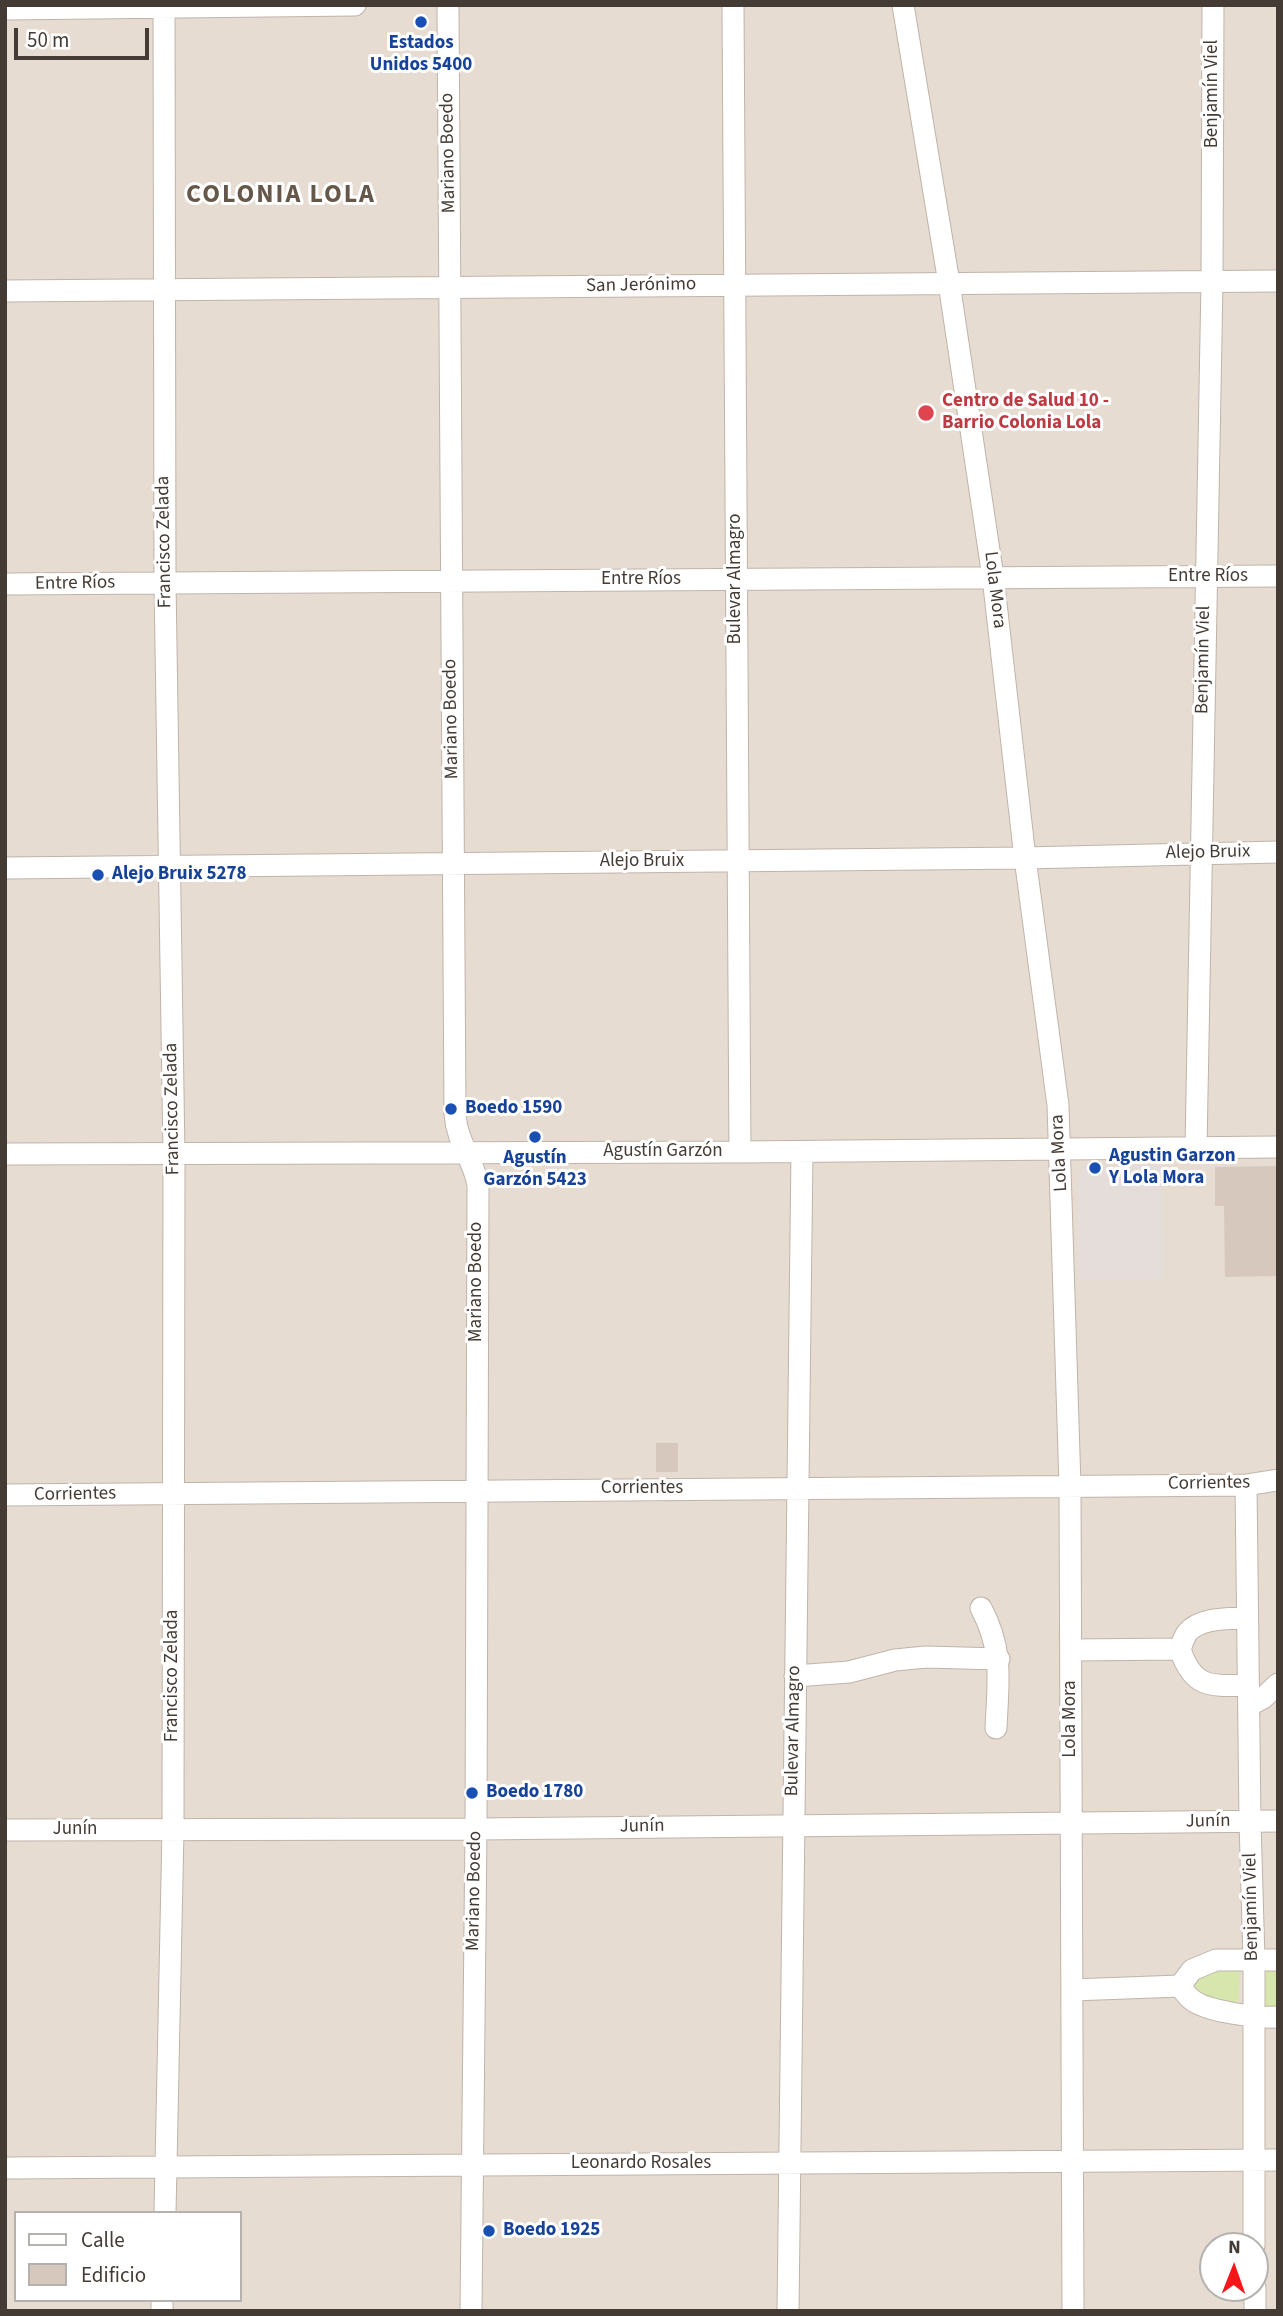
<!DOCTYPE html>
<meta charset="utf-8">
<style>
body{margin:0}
#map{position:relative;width:1283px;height:2316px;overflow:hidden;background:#f2ebe4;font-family:"Source Sans 3",sans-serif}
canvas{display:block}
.frame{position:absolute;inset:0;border:7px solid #443b34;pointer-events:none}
.legend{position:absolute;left:14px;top:2211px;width:228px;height:91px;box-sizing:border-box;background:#fff;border:2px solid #b4b1ae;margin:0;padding:9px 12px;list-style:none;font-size:21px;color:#443b34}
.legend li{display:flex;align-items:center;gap:14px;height:35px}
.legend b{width:35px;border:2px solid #b4b1ae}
.north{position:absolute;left:1199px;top:2232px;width:70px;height:70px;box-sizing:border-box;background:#fff;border:2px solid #b4b1ae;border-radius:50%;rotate:1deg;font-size:19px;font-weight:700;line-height:28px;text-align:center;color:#443b34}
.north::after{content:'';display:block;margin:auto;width:24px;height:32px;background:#f7161a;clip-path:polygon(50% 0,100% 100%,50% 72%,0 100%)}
.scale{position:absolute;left:14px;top:28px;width:135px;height:32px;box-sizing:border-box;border:4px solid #443b34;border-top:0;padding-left:9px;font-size:21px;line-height:24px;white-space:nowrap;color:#443b34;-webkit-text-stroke:5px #fff;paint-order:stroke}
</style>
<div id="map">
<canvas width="1283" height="2316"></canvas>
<div class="frame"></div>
<ul class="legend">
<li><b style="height:9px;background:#fff"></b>Calle</li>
<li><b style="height:19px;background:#d6c8bc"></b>Edificio</li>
</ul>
<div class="north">N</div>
<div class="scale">50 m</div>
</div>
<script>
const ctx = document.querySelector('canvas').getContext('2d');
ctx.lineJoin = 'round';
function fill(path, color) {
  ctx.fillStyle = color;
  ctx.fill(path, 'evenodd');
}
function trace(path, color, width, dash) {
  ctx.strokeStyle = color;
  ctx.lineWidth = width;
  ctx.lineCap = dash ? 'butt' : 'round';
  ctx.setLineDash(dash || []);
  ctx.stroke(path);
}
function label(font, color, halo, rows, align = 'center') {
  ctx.font = font + ' "Source Sans 3",sans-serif';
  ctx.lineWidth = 6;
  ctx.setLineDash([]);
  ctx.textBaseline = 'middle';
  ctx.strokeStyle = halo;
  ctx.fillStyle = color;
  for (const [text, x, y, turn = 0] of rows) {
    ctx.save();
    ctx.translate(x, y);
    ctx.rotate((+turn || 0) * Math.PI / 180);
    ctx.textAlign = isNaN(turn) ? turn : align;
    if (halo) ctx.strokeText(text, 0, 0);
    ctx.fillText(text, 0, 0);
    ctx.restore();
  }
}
fill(new Path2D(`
 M5 5H1278V2311H5ZM16 2213H240V2300H16ZM1213 2246H1255V2288H1213Z`), '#e6dcd2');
fill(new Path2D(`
 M1162 1165 1163 1279 1078 1280V1173L1086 1166Z`), '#e4ddd9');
fill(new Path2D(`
 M1278 1967V2008H1263L1261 1969Z
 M1240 1968 1238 2008 1195 1993C1185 1968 1224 1970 1240 1968Z`), '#d6e6ad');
fill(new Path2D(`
 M1278 1166V1276L1225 1277 1224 1206H1215V1167Z
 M656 1443H678V1472H656Z`), '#d6c8bc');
const minor = new Path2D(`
 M164 5 165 583 174 1155 173 1830 165 2213
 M448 5 455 1114C457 1143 473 1158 478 1185L476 1829 471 2311
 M733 5 740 1152
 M903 5 949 283 993 577 1025 858 1058 1105 1070 1486 1073 2311
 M5 9 355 5
 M5 291 1278 281
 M5 584 1278 576
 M5 868 1025 858 1278 852
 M1196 1148 1212 282 1213 5
 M5 1154 740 1152 1278 1147
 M1246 1485 1250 1821 1254 1960V2246
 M5 1495 1246 1485 1278 1480
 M981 1608C1004 1651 998 1682 996 1728
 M1247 1618C1228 1619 1200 1617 1187 1633 1184 1637 1182 1644 1180 1649 1193 1689 1211 1686 1248 1685
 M1071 1650 1180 1649
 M795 1676 849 1672 895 1660 926 1657 999 1659
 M1250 1705 1263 1698 1278 1684
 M5 1830 476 1829 1278 1821
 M1278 1960H1216L1192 1970 1180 1986C1183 1990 1187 1996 1191 1999 1206 2012 1258 2018 1278 2017
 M1072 1990 1180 1986
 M5 2168 1278 2160
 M1255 2288V2311
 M162 2311V2300
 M788 2311 802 1152`);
trace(minor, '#c0b4aa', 23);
trace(minor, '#fff', 21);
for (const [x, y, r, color] of [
 [421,22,7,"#1a4fb4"],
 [926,413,9,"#e0444e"],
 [98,875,7,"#1a4fb4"],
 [451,1109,7,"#1a4fb4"],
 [535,1137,7,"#1a4fb4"],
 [1095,1168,7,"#1a4fb4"],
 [472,1793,7,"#1a4fb4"],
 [489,2231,7,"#1a4fb4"]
]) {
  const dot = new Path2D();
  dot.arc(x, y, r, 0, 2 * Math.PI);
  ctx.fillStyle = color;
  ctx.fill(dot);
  trace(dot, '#fff', 2.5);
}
label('bold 19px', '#164399', '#fff', [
 ["Estados",421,44,"center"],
 ["Unidos 5400",421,66,"center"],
 ["Alejo Bruix 5278",112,875],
 ["Boedo 1590",465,1109],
 ["Agustin Garzon",1109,1157],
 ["Y Lola Mora",1109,1179],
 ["Agustín",535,1159,"center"],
 ["Garzón 5423",535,1181,"center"],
 ["Boedo 1780",486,1793],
 ["Boedo 1925",503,2231]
], 'left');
label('19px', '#443b34', '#fff', [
 ["Benjamín Viel",1213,94,-90],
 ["Mariano Boedo",449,153,-91],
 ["San Jerónimo",641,286,-1],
 ["Francisco Zelada",165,542,-91],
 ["Entre Ríos",1208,577],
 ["Bulevar Almagro",736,579,-90],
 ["Entre Ríos",641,580],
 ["Entre Ríos",75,584,-1],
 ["Lola Mora",994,590,83],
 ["Benjamín Viel",1204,660,-89],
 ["Mariano Boedo",452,719,-91],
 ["Alejo Bruix",1208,853,-1],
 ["Alejo Bruix",642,862],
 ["Francisco Zelada",173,1109,-91],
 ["Agustín Garzón",663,1152],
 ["Lola Mora",1060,1153,-93],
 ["Mariano Boedo",477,1282,-90],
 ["Corrientes",1209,1484,-1],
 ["Corrientes",642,1489],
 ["Corrientes",75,1495,-1],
 ["Francisco Zelada",173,1676,-90],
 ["Lola Mora",1071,1719,-90],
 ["Bulevar Almagro",794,1731,-89],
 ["Junín",1208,1822,-1],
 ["Junín",642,1827,-1],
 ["Junín",75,1830],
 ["Mariano Boedo",475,1891,-89],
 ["Benjamín Viel",1252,1907,-91],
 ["Leonardo Rosales",641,2164]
]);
label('bold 19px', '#be3a42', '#fff', [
 ["Centro de Salud 10 -",942,402],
 ["Barrio Colonia Lola",942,424]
], 'left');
ctx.letterSpacing = '2px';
label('bold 26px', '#66574b', '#fff', [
 ["COLONIA LOLA",281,196]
]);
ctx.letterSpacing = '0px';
</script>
